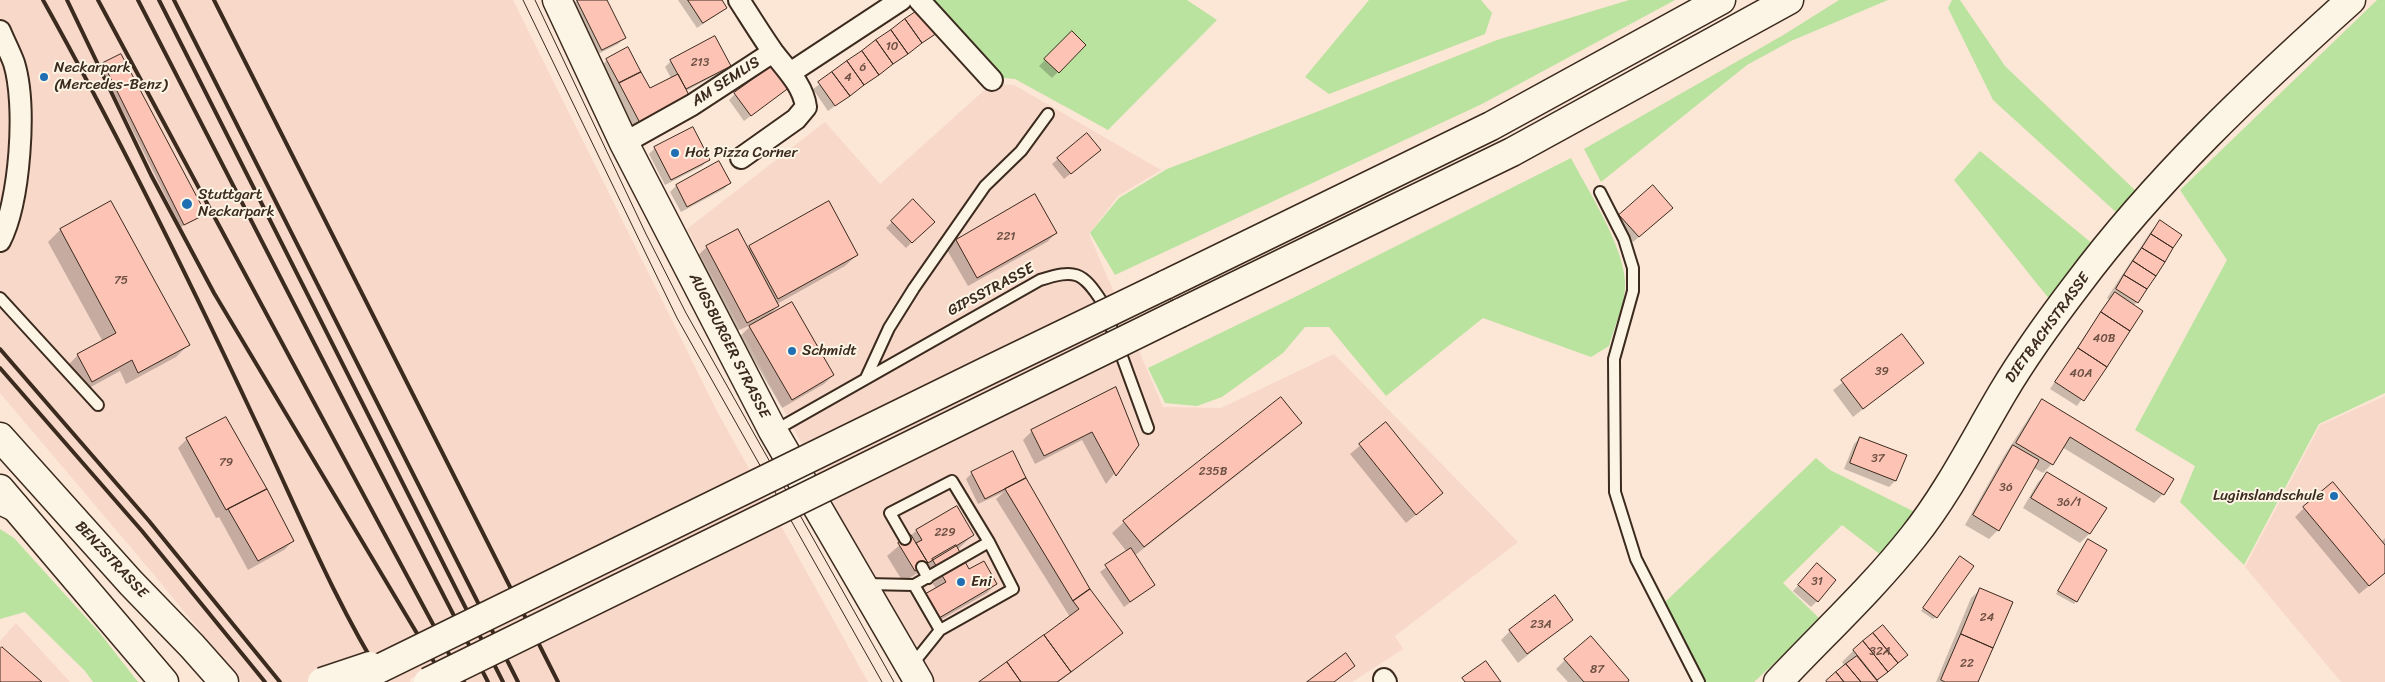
<!DOCTYPE html>
<style>
body{margin:0}
canvas{display:block;background:#fce6d6}
</style>
<canvas width="2385" height="682"></canvas>
<script>
const ctx = document.querySelector('canvas').getContext('2d');
ctx.lineJoin = 'round';
function fill(path, color) {
  ctx.fillStyle = color;
  ctx.fill(path, 'evenodd');
}
function trace(path, color, width, dash) {
  ctx.strokeStyle = color;
  ctx.lineWidth = width;
  ctx.lineCap = dash ? 'butt' : 'round';
  ctx.setLineDash(dash || []);
  ctx.stroke(path);
}
function label(font, color, halo, rows, align = 'center') {
  ctx.font = font + ' Sriracha,sans-serif';
  ctx.lineWidth = 4;
  ctx.setLineDash([]);
  ctx.textBaseline = 'middle';
  ctx.strokeStyle = halo;
  ctx.fillStyle = color;
  for (const [text, x, y, turn = 0] of rows) {
    ctx.save();
    ctx.translate(x, y);
    ctx.rotate((+turn || 0) * Math.PI / 180);
    ctx.textAlign = isNaN(turn) ? turn : align;
    if (halo) ctx.strokeText(text, 0, 0);
    ctx.fillText(text, 0, 0);
    ctx.restore();
  }
}
fill(new Path2D(`
 M0 0H513L719 415 868 682H419L415 677 411 678 410 682H242L155 576 0 393Z
 M991 84 1014 85 1161 170 1118 196 1089 234 1163 407 1221 408 1334 354 1518 542 1395 636 1403 649 1352 682H929L687 229 825 122 880 184Z
 M2385 396V682H2341L2245 567 2320 425Z
 M16 623 70 682H0V641Z`), '#f8d8c9');
fill(new Path2D(`
 M926 0H1187L1217 20 1108 130 1015 79 991 77Z
 M1369 0H1481L1492 13 1485 34 1329 94 1305 77Z
 M1629 0H1675L1482 104 1115 275 1090 233 1119 198 1167 169 1319 111 1497 40Z
 M1839 0H1888L1791 41 1747 65 1601 182 1584 149 1785 34Z
 M1952 0H1960L2005 66 2137 192 2118 214 1993 100 1948 8Z
 M2377 0H2385V393L2319 424 2244 565 2180 502 2195 466 2135 430 2227 260 2180 190Z
 M1980 151 2094 245 2050 300 1954 180Z
 M1571 158C1588 191 1629 253 1625 290 1623 308 1614 328 1609 346L1591 357 1483 318 1386 396 1329 327H1305L1283 353 1222 397 1197 406 1165 403 1148 368 1293 298Z
 M1816 458 1830 470 1917 513 1881 555 1842 525 1783 583 1821 620 1754 682H1705L1665 602Z
 M0 529 14 538 99 632 138 682H93L85 671 25 612 0 619Z`), '#bae39f');
fill(new Path2D(`
 M577 0H606L624 38 618 44 596 55 571 6Z
 M678 0H720L725 8 697 28Z
 M920 11 935 33 828 111 813 89Z
 M1072 33 1084 45 1052 78 1039 66Z
 M120 56 202 216 181 227 101 67Z
 M607 60 649 90 671 78 665 67 671 61 729 65 723 71 686 91 631 131 601 66Z
 M789 87 744 121 729 100 735 94Z
 M655 148 708 160 702 166 665 185 649 154Z
 M1093 156 1064 179 1052 164 1058 159Z
 M719 163 730 183 724 189 681 212 670 192 676 186Z
 M1034 196 1056 233 1047 242 968 286 947 250 956 241Z
 M913 201 933 222 906 248 886 228Z
 M111 203 188 345 176 357 126 384 120 371 80 393 66 367 78 355 103 342 48 242 60 230Z
 M828 203 857 255 845 266 777 304 778 306 768 316 833 375 824 384 782 408 740 336 753 324 737 331 697 256 707 247 738 231 747 249Z
 M1666 214 1633 242 1614 222 1620 216Z
 M2160 222 2137 302 2133 306 2142 311 2077 406 2050 389 2109 299 2107 298 2151 231Z
 M1902 336 1922 363 1853 417 1833 390Z
 M1115 389 1137 445 1106 484 1082 440 1035 464 1023 440 1032 431Z
 M2043 401 2163 494 2154 503 2062 447 2052 464 2043 473 2034 468 1998 530 1989 539 1965 525 2004 456 2034 410Z
 M226 418 293 541 284 550 248 570 219 517 216 518 178 448 187 439Z
 M1300 423 1288 435 1134 556 1154 585 1124 607 1100 572 1127 552 1112 533 1124 522Z
 M1386 424 1442 493 1406 523 1350 454Z
 M1860 438 1895 481 1889 487 1844 469 1854 444Z
 M972 473 1024 477 1021 481 1089 589 1122 633 1059 682H982L1070 617 996 499 1004 492 978 504 966 479Z
 M2048 473 2105 508 2089 534 2080 543 2023 508 2038 482Z
 M956 508 973 535 957 550 969 571 996 584 987 593 930 626 917 604 936 589 924 569 903 582 887 556 916 531Z
 M2304 508 2381 542 2385 538V573L2359 594 2295 517Z
 M2088 541 2076 601 2074 604 2056 594Z
 M1958 560 1936 617 1933 619 1921 611Z
 M1811 571 1817 601 1811 607 1793 591Z
 M1981 589 1977 682H1936L1971 598Z
 M1572 619 1518 663 1501 640 1510 631Z
 M1883 626 1907 655 1895 666 1876 682H1826L1845 667 1842 662 1853 651Z
 M1565 660 1626 682H1568L1556 669Z`), '#0003');
const building = new Path2D(`
 M577 0H607L626 38 602 50Z
 M688 0H722L727 8 703 23Z
 M920 9 937 33 922 43 905 19Z
 M905 19 922 43 908 54 891 30Z
 M891 30 908 54 893 64 876 40Z
 M1072 31 1086 45 1059 73 1044 59Z
 M715 36 731 66 686 89 670 60Z
 M876 40 893 64 879 75 862 51Z
 M628 47 641 72 619 83 606 59Z
 M862 51 879 75 864 85 847 61Z
 M121 54 206 214 184 225 103 63Z
 M847 61 864 85 850 96 832 72Z
 M774 64 790 87 751 116 734 93Z
 M641 72 650 88 678 74 690 97 640 123 619 83Z
 M832 72 850 96 835 106 818 82Z
 M693 127 710 160 671 180 654 147Z
 M1087 133 1101 150 1071 174 1057 158Z
 M719 161 731 183 687 207 676 185Z
 M1653 185 1673 208 1639 237 1619 215Z
 M1035 194 1057 233 977 278 956 240Z
 M913 199 935 222 912 243 891 221Z
 M111 201 190 345 138 373 132 360 92 382 77 354 116 333 60 229Z
 M829 201 858 255 778 299 749 246Z
 M2160 220 2182 235 2173 248 2151 234Z
 M738 229 779 306 747 323 706 246Z
 M2151 234 2173 248 2165 262 2142 248Z
 M2142 248 2165 262 2156 276 2133 261Z
 M2133 261 2156 276 2147 289 2124 275Z
 M2124 275 2147 289 2138 303 2116 289Z
 M2115 292 2143 311 2130 331 2101 312Z
 M792 302 834 375 792 400 749 326Z
 M2101 312 2130 331 2107 367 2078 348Z
 M1902 334 1924 363 1863 409 1841 380Z
 M2078 348 2107 367 2084 401 2055 382Z
 M1116 387 1139 445 1116 476 1092 432 1044 456 1031 430Z
 M1281 397 1302 423 1144 547 1123 521Z
 M2042 399 2174 479 2164 495 2070 437 2053 465 2016 443Z
 M226 417 267 489 226 510 186 438Z
 M1386 422 1443 493 1416 515 1359 444Z
 M1860 437 1907 455 1896 481 1850 463Z
 M2013 445 2039 460 1999 531 1973 515Z
 M1013 451 1026 478 985 499 971 472Z
 M2047 472 2107 508 2090 534 2031 498Z
 M1026 478 1090 589 1073 601 1005 489Z
 M2333 482 2385 545V573L2369 586 2303 507Z
 M267 489 294 541 258 561 228 509Z
 M957 506 974 535 928 563 916 543 922 540 916 530Z
 M911 535 928 563 915 571 898 543Z
 M2088 539 2107 550 2077 602 2058 591Z
 M956 545 969 569 984 561 997 584 939 618 925 594 946 582 932 559Z
 M1131 548 1155 585 1130 602 1105 565Z
 M1960 556 1974 566 1937 618 1923 608Z
 M1817 563 1836 580 1818 602 1798 585Z
 M1980 588 2013 602 1993 648 1961 634Z
 M1090 589 1123 633 1071 672 1044 635 1079 609 1073 601Z
 M1555 595 1573 620 1527 654 1509 630Z
 M1883 625 1908 655 1898 663 1873 633Z
 M1873 633 1898 663 1888 672 1863 641Z
 M1961 634 1993 648 1978 682H1945L1941 680Z
 M1044 635 1071 672 1057 682H1021L1007 662Z
 M1591 636 1629 680 1628 682H1584L1564 659Z
 M1863 641 1888 672 1877 680 1853 650Z
 M2 647 42 682H0V649Z
 M1346 653 1355 666 1334 682H1307Z
 M1857 656 1878 682H1861L1846 664Z
 M1486 661 1501 682H1465L1462 678Z
 M1007 662 1021 682H979Z
 M1846 664 1861 682H1844L1836 672Z
 M1836 672 1844 682H1827L1826 681Z`);
fill(building, '#fdc3b4');
trace(building, '#3b2a1e', 1);
const service = new Path2D(`
 M1600 192 1624 239 1633 268V291L1614 359 1615 492 1636 559 1699 682
 M0 298 98 405
 M866 378 889 328 914 288 985 186 1021 151 1048 114
 M774 431 1040 280C1075 269 1082 271 1102 302L1148 428
 M905 539 890 513 952 481 989 542 1013 589 940 630 912 665
 M922 567 928 578
 M866 584 914 585 989 542
 M914 585 940 630`);
const minor = new Path2D(`
 M739 0C750 17 761 35 773 52 786 69 803 85 806 107L796 119 741 158
 M919 0 992 80
 M0 31C4 41 10 52 14 63 27 105 20 202 0 241
 M790 73 901 0
 M624 143 692 105 773 52
 M1384 679 1386 682`);
const secondary = new Path2D(`
 M557 0 624 143 773 431 919 682
 M0 437 131 583 192 646 224 682
 M0 489 164 682
 M1778 682C1823 634 1872 589 1913 537 1948 493 1974 441 2003 392 2025 355 2051 319 2077 285 2156 179 2253 88 2351 0`);
const trunk = new Path2D(`
 M1165 285 1491 126 1721 0
 M1180 313 1512 152 1789 0
 M0 500 15 507`);
trace(service, '#3b2a1e', 14);
trace(minor, '#3b2a1e', 24);
trace(secondary, '#3b2a1e', 31);
trace(trunk, '#3b2a1e', 31);
trace(service, '#fcf5e5', 10);
trace(minor, '#fcf5e5', 20);
trace(secondary, '#fcf5e5', 28);
trace(trunk, '#fcf5e5', 28);
trace(new Path2D(`
 M523 0 677 318 882 682
 M535 0 646 234 686 313 894 682`), '#3b2a1e', 1);
trace(new Path2D(`
 M43 0C119 136 188 277 254 418 296 506 333 599 385 682
 M67 0 151 175 214 293 446 682
 M98 0 464 682
 M138 0 488 682
 M159 0 503 682
 M174 0 518 682
 M214 0 558 682
 M0 349 149 521 280 682
 M0 368 142 531 265 682`), '#3b2a1e', 4);
const trunkBridge = new Path2D(`
 M322 682 370 666
 M352 682 987 371 1165 285
 M428 682 1180 313`);
trace(trunkBridge, '#3b2a1e', 31, []);
trace(trunkBridge, '#fcf5e5', 28);
for (const [x, y, r, color] of [
 [44,77,5,"#1f6fb2"],
 [675,153,5,"#1f6fb2"],
 [187,204,6,"#1f6fb2"],
 [792,351,5,"#1f6fb2"],
 [2334,496,5,"#1f6fb2"],
 [961,582,5,"#1f6fb2"]
]) {
  const dot = new Path2D();
  dot.arc(x, y, r, 0, 2 * Math.PI);
  ctx.fillStyle = color;
  ctx.fill(dot);
  trace(dot, '#fcf5e5', 2);
}
label('12px', '#6c5044', null, [
 ["10",892,47],
 ["213",700,63],
 ["6",863,68],
 ["4",848,78],
 ["221",1006,237],
 ["75",121,281],
 ["40B",2104,339],
 ["39",1882,372],
 ["40A",2081,374],
 ["37",1878,459],
 ["79",226,463],
 ["235B",1213,472],
 ["36",2006,488],
 ["36/1",2069,503],
 ["229",945,533],
 ["31",1817,582],
 ["24",1987,618],
 ["23A",1541,625],
 ["32A",1880,652],
 ["22",1967,664],
 ["87",1597,670]
]);
label('15px', '#3b2a1e', '#fcf5e5', [
 ["Neckarpark",54,68],
 ["(Mercedes-Benz)",54,85],
 ["Hot Pizza Corner",685,153],
 ["Stuttgart",198,195],
 ["Neckarpark",198,212],
 ["Schmidt",802,351],
 ["Luginslandschule",2324,496,"right"],
 ["Eni",971,582]
], 'left');
label('15px', '#3b2a1e', '#fcf5e5', [
 ["AM SEMLIS",726,82,-33],
 ["GIPSSTRASSE",991,290,-28],
 ["DIETBACHSTRASSE",2048,328,-54],
 ["AUGSBURGER STRASSE",729,346,63],
 ["BENZSTRASSE",111,560,47]
]);
</script>
